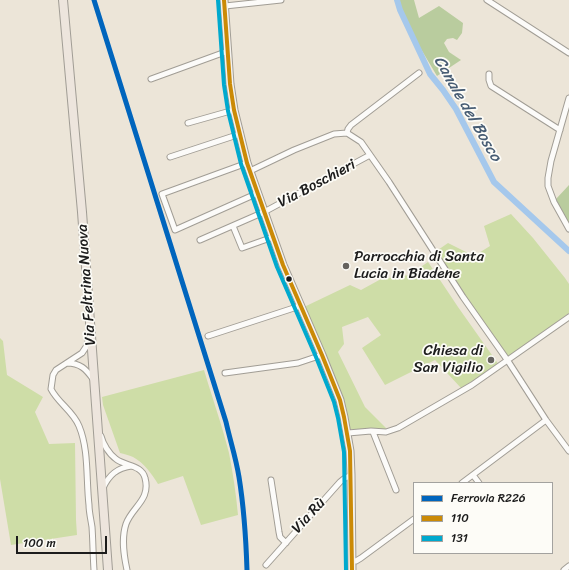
<!DOCTYPE html>
<meta charset="utf-8">
<style>
body{margin:0}
#map{position:relative;width:569px;height:570px;overflow:hidden;background:#ece5d8;font-family:Sriracha,sans-serif}
canvas{display:block}
.legend{position:absolute;left:413px;top:482px;width:140px;height:72px;box-sizing:border-box;background:#fdfcf7;border:1px solid #a3a29f;margin:0;padding:5px 7px;list-style:none;font-size:12px;color:#1c1c1c}
.legend li{display:flex;align-items:center;gap:8px;height:20px}
.legend b{width:20px;border:1px solid #a3a29f}
.scale{position:absolute;left:16px;top:536px;width:91px;height:18px;box-sizing:border-box;border:2px solid #1c1c1c;border-top:0;padding-left:5px;font-size:12px;line-height:14px;white-space:nowrap;color:#1c1c1c;-webkit-text-stroke:3px #fdfcf7;paint-order:stroke}
</style>
<div id="map">
<canvas width="569" height="570"></canvas>
<ul class="legend">
<li><b style="height:5px;background:#0065bd"></b>Ferrovia R226</li>
<li><b style="height:5px;background:#cb8a06"></b>110</li>
<li><b style="height:5px;background:#00a9ce"></b>131</li>
</ul>
<div class="scale">100 m</div>
</div>
<script>
const ctx = document.querySelector('canvas').getContext('2d');
ctx.lineJoin = 'round';
function fill(path, color) {
  ctx.fillStyle = color;
  ctx.fill(path, 'evenodd');
}
function trace(path, color, width, dash) {
  ctx.strokeStyle = color;
  ctx.lineWidth = width;
  ctx.lineCap = dash ? 'butt' : 'round';
  ctx.setLineDash(dash || []);
  ctx.stroke(path);
}
function label(font, color, halo, rows, align = 'center') {
  ctx.font = font + ' Sriracha,sans-serif';
  ctx.lineWidth = 3.5;
  ctx.setLineDash([]);
  ctx.textBaseline = 'middle';
  ctx.strokeStyle = halo;
  ctx.fillStyle = color;
  for (const [text, x, y, turn = 0] of rows) {
    ctx.save();
    ctx.translate(x, y);
    ctx.rotate((+turn || 0) * Math.PI / 180);
    ctx.textAlign = isNaN(turn) ? turn : align;
    if (halo) ctx.strokeText(text, 0, 0);
    ctx.fillText(text, 0, 0);
    ctx.restore();
  }
}
fill(new Path2D(`
 M511 214 533 238 565 278 569 284V313L507 359 435 252 448 243 474 256 490 246 484 226Z
 M428 262 458 307 499 365 461 388 435 360 385 385 362 348 381 335 368 317 342 327 344 344 338 352 365 407 387 429 380 430 349 429 304 307 350 285 361 290 381 279 409 275Z
 M0 338 3 341 7 375 43 397 35 412 49 444 75 443 76 520 77 535 11 545 0 479Z
 M204 370C212 397 222 425 229 453 233 473 236 494 238 515L201 525 183 476 158 484C152 474 144 463 133 457 129 455 124 454 120 453L103 405 102 397Z`), '#cedda7');
fill(new Path2D(`
 M399 0H414L419 18 439 6 463 23 462 33 457 40 453 38 447 39 444 43 449 52 461 60 437 76 415 39 400 6Z
 M569 185V225L556 199Z`), '#b9cc9e');
trace(new Path2D(`
 M397 0 400 10 430 74 443 90 456 109 494 182 569 251`), '#a5c8ec', 6);
const street = new Path2D(`
 M487 0 569 53
 M225 6 281 0
 M489 74V80L491 86 560 130
 M151 79 228 51
 M569 98 551 161 548 178V186L554 202 569 229
 M188 123 234 110
 M347 133 361 142 389 182 463 297 508 361 546 420 569 451
 M347 133 348 129 351 125 419 73
 M170 157 240 134
 M247 163 162 194 175 230 258 193
 M250 171 294 150 334 134 347 133
 M233 226 242 248 273 237
 M200 240 264 212 370 155
 M90 336 86 347 82 353 56 370 53 375 51 389C58 403 73 411 79 426 89 450 86 479 89 505 89 512 91 520 92 527 93 541 93 556 94 570
 M208 336 300 306
 M67 363C80 363 86 369 93 379
 M225 373 298 363 322 355
 M373 432 396 490
 M348 433 371 431 386 432 398 428 472 385 569 317
 M101 436C103 444 109 454 116 459 125 466 142 465 145 478 151 500 132 507 126 524 121 539 124 556 127 570
 M473 475 479 483
 M271 480 279 532 280 537 286 543
 M462 483 546 420
 M103 488C109 475 117 468 131 466
 M352 561H356L361 558 414 519
 M266 565 340 482C345 477 347 478 351 475
 M564 570 569 566`);
const secondary = new Path2D(`
 M224 0 230 84 234 110 247 163 283 265 322 355 340 400 344 417 350 451 351 475 352 570`);
const primary = new Path2D(`
 M63 0 82 212 108 570`);
trace(street, '#a19d95', 7);
trace(secondary, '#a19d95', 9);
trace(primary, '#a19d95', 10);
trace(street, '#fcfbf9', 5);
trace(secondary, '#f6f3ee', 7);
trace(primary, '#ede5dd', 8);
trace(new Path2D(`
 M224 0 230 84 234 110 247 163 283 265 322 355 340 400 344 417 350 451 352 570`), '#cb8a06', 4);
trace(new Path2D(`
 M218 0 224 85 228 111 241 164 277 267 316 357 334 402 338 418 344 452 346 570`), '#00a9ce', 4);
trace(new Path2D(`
 M94 0 226 422C230 440 236 458 239 477 244 508 246 539 247 570`), '#0065bd', 5);
for (const [x, y, r, color] of [
 [346,266,4,"#65625e"],
 [289,279,3.5,"#1c1c1c"],
 [491,360,4,"#65625e"]
]) {
  const dot = new Path2D();
  dot.arc(x, y, r, 0, 2 * Math.PI);
  ctx.fillStyle = color;
  ctx.fill(dot);
  trace(dot, '#fdfcf7', 1.5);
}
label('15px', '#1c1c1c', '#fdfcf7', [
 ["Via Boschieri",317,184,-28],
 ["Via Feltrina Nuova",87,285,-94],
 ["Via Rù",309,516,-48]
]);
label('15px', '#1c1c1c', '#fdfcf7', [
 ["Parrocchia di Santa",354,257],
 ["Lucia in Biadene",354,274],
 ["Chiesa di",483,351,"right"],
 ["San Vigilio",483,368,"right"]
], 'left');
label('italic 16px', '#475c73', '#fdfcf7', [
 ["Canale del Bosco",467,109,60]
]);
</script>
